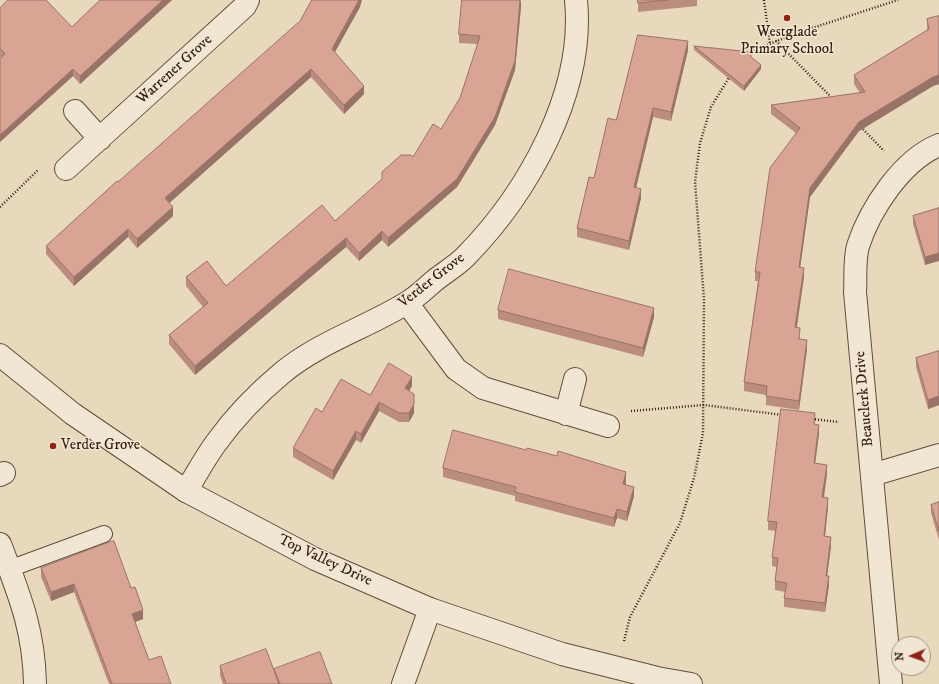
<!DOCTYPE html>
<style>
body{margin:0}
#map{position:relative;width:939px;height:684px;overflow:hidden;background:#e9d9bc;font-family:"IM FELL DW Pica",serif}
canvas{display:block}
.north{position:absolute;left:891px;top:636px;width:40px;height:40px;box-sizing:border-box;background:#f1e6d3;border:1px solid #a49683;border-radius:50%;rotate:268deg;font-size:11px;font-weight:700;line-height:16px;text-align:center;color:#311f0c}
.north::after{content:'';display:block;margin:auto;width:14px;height:18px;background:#8f2418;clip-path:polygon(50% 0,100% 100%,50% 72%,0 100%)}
</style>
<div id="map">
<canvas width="939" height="684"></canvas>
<div class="north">N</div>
</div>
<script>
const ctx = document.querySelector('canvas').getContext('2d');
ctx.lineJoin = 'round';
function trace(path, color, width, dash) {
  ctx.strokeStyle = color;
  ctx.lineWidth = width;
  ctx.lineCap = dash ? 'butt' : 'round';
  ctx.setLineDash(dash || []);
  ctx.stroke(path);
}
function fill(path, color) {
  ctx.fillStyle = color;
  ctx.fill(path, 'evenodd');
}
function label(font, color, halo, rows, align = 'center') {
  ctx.font = font + ' "IM FELL DW Pica",serif';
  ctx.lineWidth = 3;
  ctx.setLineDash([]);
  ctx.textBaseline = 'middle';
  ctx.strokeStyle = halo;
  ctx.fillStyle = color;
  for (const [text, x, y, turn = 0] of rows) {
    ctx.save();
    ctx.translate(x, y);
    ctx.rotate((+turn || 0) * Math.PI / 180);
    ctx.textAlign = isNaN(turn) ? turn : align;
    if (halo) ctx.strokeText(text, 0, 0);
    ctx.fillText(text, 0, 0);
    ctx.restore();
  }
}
const service = new Path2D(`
 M9 569 104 534`);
const minor = new Path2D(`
 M75 111 100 139
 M66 169 245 6 248 0
 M407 303 456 369 483 388 608 426
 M566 414 575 379
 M0 475 4 473
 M872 475 939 455
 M186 491C196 475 205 458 216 443 234 418 258 393 282 373 318 343 365 328 405 304 416 298 425 289 434 281 444 273 456 266 465 257 528 193 585 92 576 0
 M0 544C19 594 34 629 35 684
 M403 684 430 609
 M891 684 855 292C856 278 854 260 858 246 870 209 902 160 939 145`);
const tertiary = new Path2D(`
 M0 355 73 414 186 491 315 559 430 609 562 654 657 678 691 684`);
trace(service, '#5f4e38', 18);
trace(minor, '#5f4e38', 24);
trace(tertiary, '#5f4e38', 24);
trace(new Path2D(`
 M764 0 770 44
 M776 41 832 98
 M749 55 754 50 800 32 898 0
 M861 127 884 151
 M0 207 38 170
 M631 411 704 405 783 415
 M812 419 839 422
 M624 641 630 617 680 523 694 478 703 433 704 299 695 182 700 143 711 107 730 76`), '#311f0c', 2.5, [1, 2]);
trace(service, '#f1e6d3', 16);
trace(minor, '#f1e6d3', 22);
trace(tertiary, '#f1e6d3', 22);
fill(new Path2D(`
 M100 0H172L80 84 73 76 0 142V58L1 57 0 56V8L72 27Z
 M638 0H697V6L638 12Z
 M360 7 335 52 364 94 344 114 311 77 169 203 173 216 137 248 128 237 74 286 46 254V246L118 182Z
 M521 7 515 70 495 125 457 187 388 247 382 240 359 261 346 247 195 375 169 344V335L203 307 186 286V277L226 286 335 221 413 157 441 129 460 98 478 44 459 43V34Z
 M939 16V84L933 86 859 131 810 197 800 267 804 277 797 328 800 339 807 349 799 410 766 405V395L744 391V382L758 281H755V272L796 133 771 114V105L860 93 854 84V75L927 30V19Z
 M694 46 751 57 761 69 744 91 694 50Z
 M688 50 671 121 653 117 636 188 641 198 629 250 577 237V228L594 178 616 120Z
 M939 208 925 265 913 224V216Z
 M498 310 654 317 643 357 498 319Z
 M939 351V405L928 409 916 367V358Z
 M412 386 409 391 414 413 409 422H399L379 411 361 443 356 440 333 480 293 457V448L322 412 370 395Z
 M815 424 819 434 815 463 827 474 824 498 828 507 825 536 831 546 827 576 829 585 825 612 784 607V598L785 592 775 590V581L777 567 772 566V557L775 531 768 530V521Z
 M526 450 626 481V485L634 496 627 521 617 518 614 527 515 501V496L443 477V468Z
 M939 502V540L931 513V505Z
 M41 568 131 588 143 619 135 622 149 660 171 684H109L74 592 51 601 41 577Z
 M220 666 274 671 332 684H223L220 675Z`), '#bb8d7f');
fill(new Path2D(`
 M163 0H172L80 84V76Z
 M359 0H362L360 7 332 57V49Z
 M521 0V7L515 70 495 125 457 187 388 247V238Z
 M688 41V50L671 121V112Z
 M761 65V69L744 91V86Z
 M73 69V76L0 142V135Z
 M311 69V77L165 207V198Z
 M939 75V84L933 86 859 131 810 197 799 276V267L810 188 859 122 933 77Z
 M364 86V94L344 114V105Z
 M653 108V117L634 196V187Z
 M641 189V198L629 250V241Z
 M173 207V216L137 248V239Z
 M128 229V237L74 286V277Z
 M382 231V240L359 261V253Z
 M346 238V247L195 375V366Z
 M939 253V261L925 265V257Z
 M804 268V277L795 336V327Z
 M654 308V317L643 357V348Z
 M807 340V349L799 410V401Z
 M412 377V386L405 397V388Z
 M939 396V405L928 409V400Z
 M379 402V411L361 443V434Z
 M414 404V413L409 422V413Z
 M819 425V434L814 472V463Z
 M356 431V440L333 480V471Z
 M827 465V474L822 506V497Z
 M626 472V481L623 493V484Z
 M634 487V496L627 521V512Z
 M828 498V507L824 545V536Z
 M617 509V518L614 527V518Z
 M831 537V546L826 585V576Z
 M829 576V585L825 612V603Z
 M74 584V592L51 601V592Z
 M143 610V619L132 623V614Z`), '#987368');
const building = new Path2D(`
 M8 0H46L72 27 100 0H163L80 76 73 69 0 135V58L5 54 0 48V8Z
 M312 0H359L332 49 364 86 344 105 311 69 165 198 173 207 137 239 128 229 74 277 46 246 117 181 118 182 300 21Z
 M462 0H520L515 61 495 117 457 179 388 238 382 231 359 253 346 238 195 366 169 335 208 303 186 277 207 261 226 286 322 205 335 221 382 179V172L401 155H411L413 157 433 124 441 129 460 98 480 36 459 34Z
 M638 0H668L638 3Z
 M939 16V75L933 77 859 122 810 188 799 267 804 268 795 327 800 328 799 339 807 340 799 401 766 396 767 386 744 382 760 272H755L770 168 800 128 771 105 865 92 854 75 929 29 927 19Z
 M638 35 688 41 671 112 653 108 634 187 641 189 629 241 577 228 589 177 594 178 608 118 616 120Z
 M694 46 751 52V57L761 65 744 86Z
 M939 208V253L925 257 913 216Z
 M509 269 654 308 643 348 498 310Z
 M939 351V396L928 400 916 358Z
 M389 363 412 377 405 388 414 394V404L409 413H399L379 402 361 434 356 431 333 471 293 448 316 408 322 412 341 379 370 395Z
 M781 409 815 413 814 424 819 425 814 463 827 465 822 497 828 498 824 536 831 537 826 576H829L825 603 784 598 787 583 775 581 778 558 772 557 777 522 768 521Z
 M453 430 526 450 527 448 557 456 558 451 626 472 623 484 634 487 627 512 617 509 614 518 515 492 516 487 443 468Z
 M939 502V531L931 505Z
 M114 541 131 588 135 587 143 610 132 614 149 660 161 656 171 684H112L74 584 51 592 41 568Z
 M266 649 279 684H226L220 666Z
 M320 652 332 684H280L274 669Z`);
fill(building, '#d9a494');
trace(building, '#987368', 1);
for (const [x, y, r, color] of [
 [787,18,4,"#8f2418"],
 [53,446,4,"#8f2418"]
]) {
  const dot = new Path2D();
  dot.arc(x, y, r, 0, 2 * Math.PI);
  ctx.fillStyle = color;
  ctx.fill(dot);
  trace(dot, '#f1e6d3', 1.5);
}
label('15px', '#311f0c', '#f1e6d3', [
 ["Westglade",787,33],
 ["Primary School",787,50],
 ["Verder Grove",61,446,"left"]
]);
label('15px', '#311f0c', '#f1e6d3', [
 ["Warrener Grove",175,70,-42],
 ["Verder Grove",432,281,-38],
 ["Beauclerk Drive",865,399,-95],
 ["Top Valley Drive",325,561,25]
]);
</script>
